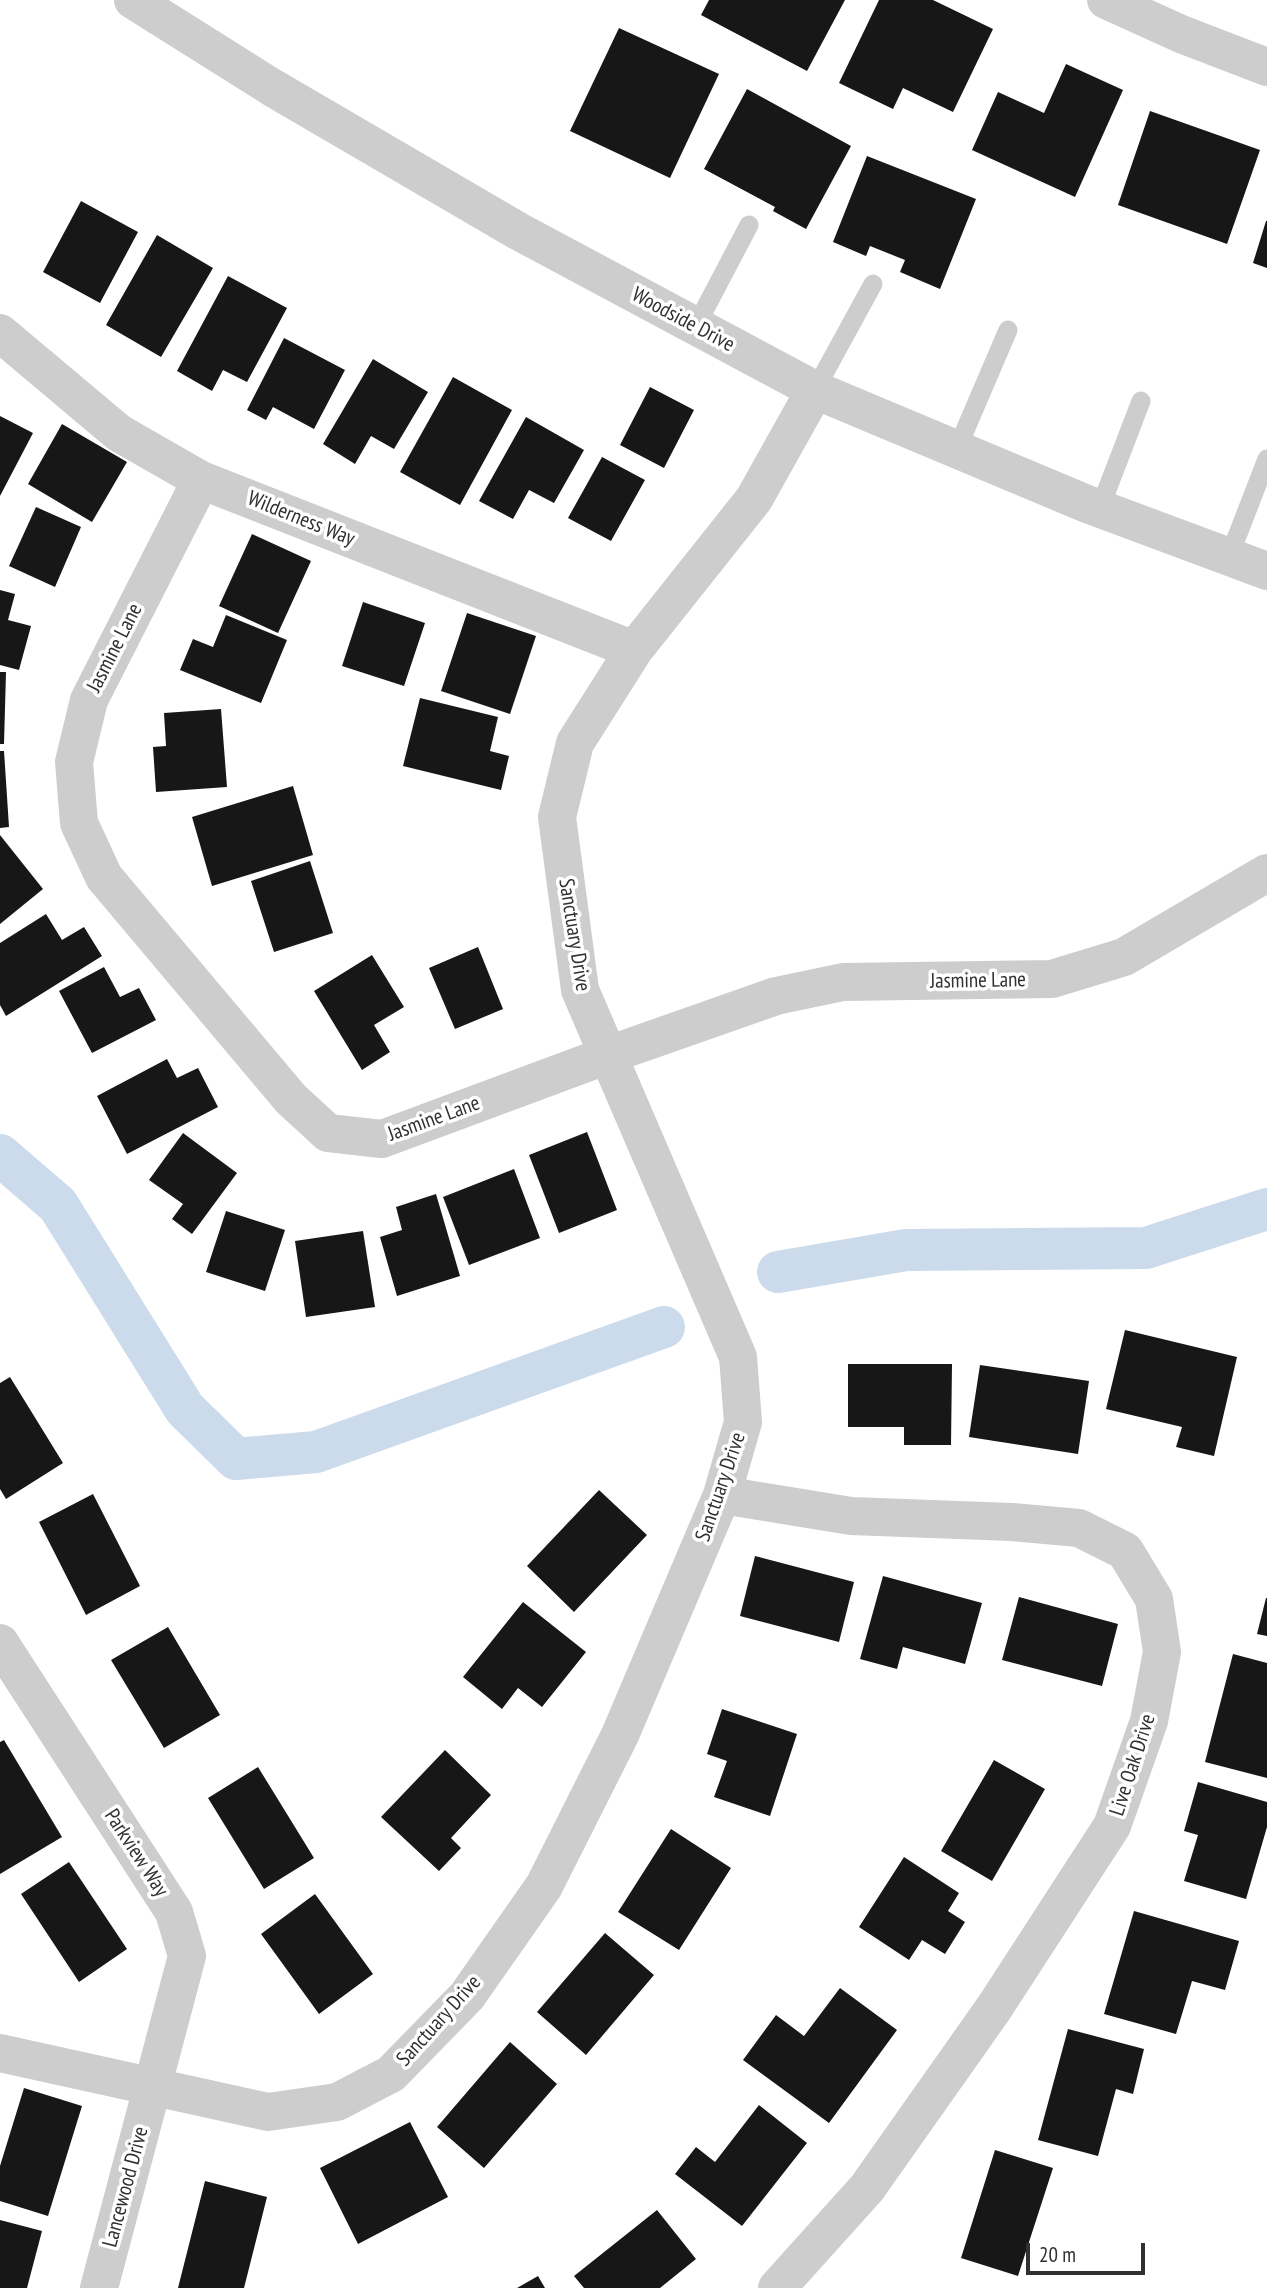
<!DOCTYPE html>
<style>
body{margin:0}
#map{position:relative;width:1267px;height:2288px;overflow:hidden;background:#fff;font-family:"PT Sans Narrow",sans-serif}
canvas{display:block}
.scale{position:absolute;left:1026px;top:2243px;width:119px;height:32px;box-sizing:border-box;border:4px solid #303030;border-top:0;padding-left:9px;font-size:21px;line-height:24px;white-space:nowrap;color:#303030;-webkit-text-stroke:5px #fff;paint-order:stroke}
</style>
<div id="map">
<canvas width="1267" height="2288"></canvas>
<div class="scale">20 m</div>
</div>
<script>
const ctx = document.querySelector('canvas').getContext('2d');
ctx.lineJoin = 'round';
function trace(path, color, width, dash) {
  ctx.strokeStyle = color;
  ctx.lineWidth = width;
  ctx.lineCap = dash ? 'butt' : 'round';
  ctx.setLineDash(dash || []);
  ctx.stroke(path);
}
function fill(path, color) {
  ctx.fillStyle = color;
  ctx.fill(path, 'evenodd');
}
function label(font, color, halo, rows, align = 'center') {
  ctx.font = font + ' "PT Sans Narrow",sans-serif';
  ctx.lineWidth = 7;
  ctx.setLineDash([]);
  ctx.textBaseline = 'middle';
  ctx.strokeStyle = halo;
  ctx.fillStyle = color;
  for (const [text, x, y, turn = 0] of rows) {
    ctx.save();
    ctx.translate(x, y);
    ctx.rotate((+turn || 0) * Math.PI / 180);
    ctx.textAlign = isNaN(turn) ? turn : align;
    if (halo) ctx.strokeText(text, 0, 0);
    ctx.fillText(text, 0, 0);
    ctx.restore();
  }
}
trace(new Path2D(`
 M0 1155 58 1205 185 1409 236 1459 316 1452 664 1327
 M778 1272 906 1250 1146 1248 1267 1209`), '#cbdbeb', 42);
fill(new Path2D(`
 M709 0H845L807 71 701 15Z
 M879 0H933L993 29 953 112 903 88 893 109 839 83Z
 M619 28 719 74 670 178 570 131Z
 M1066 64 1123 90 1075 197 972 150 998 92 1044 113Z
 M747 89 851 146 806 229 773 211 775 207 704 169Z
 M1150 111 1260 150 1227 244 1118 205Z
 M867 156 976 199 940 289 900 272 905 260 870 246 866 256 833 242Z
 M81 201 138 232 100 303 43 272Z
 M1266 221H1267V268L1253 263Z
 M157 235 213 268 161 357 106 325Z
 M228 276 287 308 247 382 223 370 212 391 177 371Z
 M284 338 345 370 314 429 273 407 266 420 247 410Z
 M373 359 428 392 394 449 371 436 355 464 323 444Z
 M453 377 512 410 460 505 400 472Z
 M650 387 694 410 664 468 620 445Z
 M0 416 33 433 0 496Z
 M526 417 584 450 554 503 529 490 513 519 479 501Z
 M62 424 127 462 92 522 28 484Z
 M602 457 645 480 611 541 568 518Z
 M36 507 81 527 55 587 9 566Z
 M252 534 311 561 278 633 219 606Z
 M0 590 15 594 8 620 31 626 19 670 0 665Z
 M363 602 425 623 404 686 342 666Z
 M467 613 536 636 510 714 441 691Z
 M226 615 287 640 261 703 180 670 193 639 213 647Z
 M0 672H6L4 744H0Z
 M420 698 498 717 490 751 509 756 501 790 403 766Z
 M221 709 227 787 156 792 153 747 166 746 164 713Z
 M0 751H4L9 827 0 828Z
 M293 786 313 855 212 886 192 817Z
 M0 835 43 889 0 924Z
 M310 861 333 933 274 952 251 881Z
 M46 914 62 940 84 927 102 956 6 1016 0 1005V943Z
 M478 947 503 1009 455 1029 429 968Z
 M372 955 404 1007 374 1025 390 1052 362 1070 314 991Z
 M104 967 120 997 139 988 156 1020 92 1053 59 991Z
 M167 1059 177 1078 198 1068 218 1107 127 1154 97 1096Z
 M587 1132 617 1210 559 1233 529 1155Z
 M183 1133 237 1173 192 1234 172 1219 183 1204 149 1180Z
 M514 1169 540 1238 469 1265 443 1197Z
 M436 1194 460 1276 397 1296 380 1237 402 1230 396 1207Z
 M226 1211 285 1230 265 1291 206 1272Z
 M363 1231 375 1307 306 1317 295 1241Z
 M1125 1330 1237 1357 1214 1456 1176 1447 1182 1427 1106 1409Z
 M848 1364H952L951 1445H904V1427H848Z
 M980 1365 1089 1381 1078 1454 969 1437Z
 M10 1377 63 1463 6 1499 0 1489V1383Z
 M599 1490 647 1535 574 1612 527 1566Z
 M93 1494 140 1586 86 1615 39 1522Z
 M755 1556 854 1582 839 1642 740 1616Z
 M883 1576 982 1603 965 1664 903 1647 897 1669 860 1659Z
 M1019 1597 1118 1624 1102 1686 1002 1660Z
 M1266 1598H1267V1636L1257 1634Z
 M523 1602 586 1652 542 1707 518 1688 502 1709 463 1677Z
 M168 1627 220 1715 164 1748 111 1660Z
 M1233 1654 1267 1663V1778L1205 1762Z
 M722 1709 797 1734 770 1816 714 1797 727 1761 707 1754Z
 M4 1740 62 1837 0 1874V1742Z
 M445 1750 491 1795 451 1838 461 1848 439 1871 381 1817Z
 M994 1760 1045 1789 992 1881 941 1851Z
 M258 1767 314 1858 264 1889 208 1798Z
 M1198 1782 1267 1802V1827L1246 1899 1184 1881 1198 1835 1184 1831Z
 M671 1829 731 1868 679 1950 618 1912Z
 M904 1857 959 1893 948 1911 965 1922 945 1954 922 1940 909 1960 859 1927Z
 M69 1862 127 1949 79 1982 21 1894Z
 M315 1894 373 1974 319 2014 261 1934Z
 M1134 1911 1239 1941 1225 1990 1192 1981 1176 2034 1104 2014Z
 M605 1933 654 1975 586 2055 537 2012Z
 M840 1988 897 2030 829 2123 743 2060 776 2015 804 2036Z
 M1068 2029 1144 2049 1133 2094 1116 2089 1098 2156 1038 2140Z
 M510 2042 557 2084 484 2168 437 2127Z
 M24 2088 82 2106 48 2216 0 2201V2166Z
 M759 2105 807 2143 742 2226 675 2174 696 2147 715 2162Z
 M410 2122 448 2197 358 2244 320 2168Z
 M995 2150 1053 2168 1018 2276 961 2258Z
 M205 2181 267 2197 244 2288H178Z
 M657 2210 696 2259 660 2288H584L574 2276Z
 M0 2220 42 2231 27 2288H0Z
 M538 2276 545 2288H517Z`), '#171717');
trace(new Path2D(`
 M696 326 749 225
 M815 390 873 284
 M957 449 1008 330
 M1100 508 1141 401
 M1229 557 1267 459`), '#cdcdcd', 19);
trace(new Path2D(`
 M1106 0 1181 34 1267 67
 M0 333 119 433 201 480 634 650
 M201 480 89 700 74 762 79 823 104 877 291 1099 328 1133 382 1139 608 1055 776 996 843 982 1052 979 1124 957 1267 873
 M722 1495 851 1516 1012 1522 1079 1528 1125 1551 1154 1599 1162 1652 1149 1721 1112 1826 994 2008 867 2188 777 2288
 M0 1643 174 1912 187 1956 99 2288
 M0 2053 268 2112 337 2102 391 2074 467 1996 544 1886 620 1735 722 1495 743 1422 738 1357 580 990 557 817 575 743 634 650 754 499 815 390`), '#cdcdcd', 38);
trace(new Path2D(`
 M133 0 273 88 518 231 815 390 1087 504 1267 571`), '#cdcdcd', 38);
label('21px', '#303030', '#fff', [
 ["Woodside Drive",683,320,28],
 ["Wilderness Way",301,519,22],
 ["Jasmine Lane",115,648,-63],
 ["Sanctuary Drive",574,935,81],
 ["Jasmine Lane",978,981,-1],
 ["Jasmine Lane",434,1119,-20],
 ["Sanctuary Drive",721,1487,-71],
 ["Live Oak Drive",1133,1765,-72],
 ["Parkview Way",136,1853,57],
 ["Sanctuary Drive",439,2021,-48],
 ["Lancewood Drive",126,2187,-75]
]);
</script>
